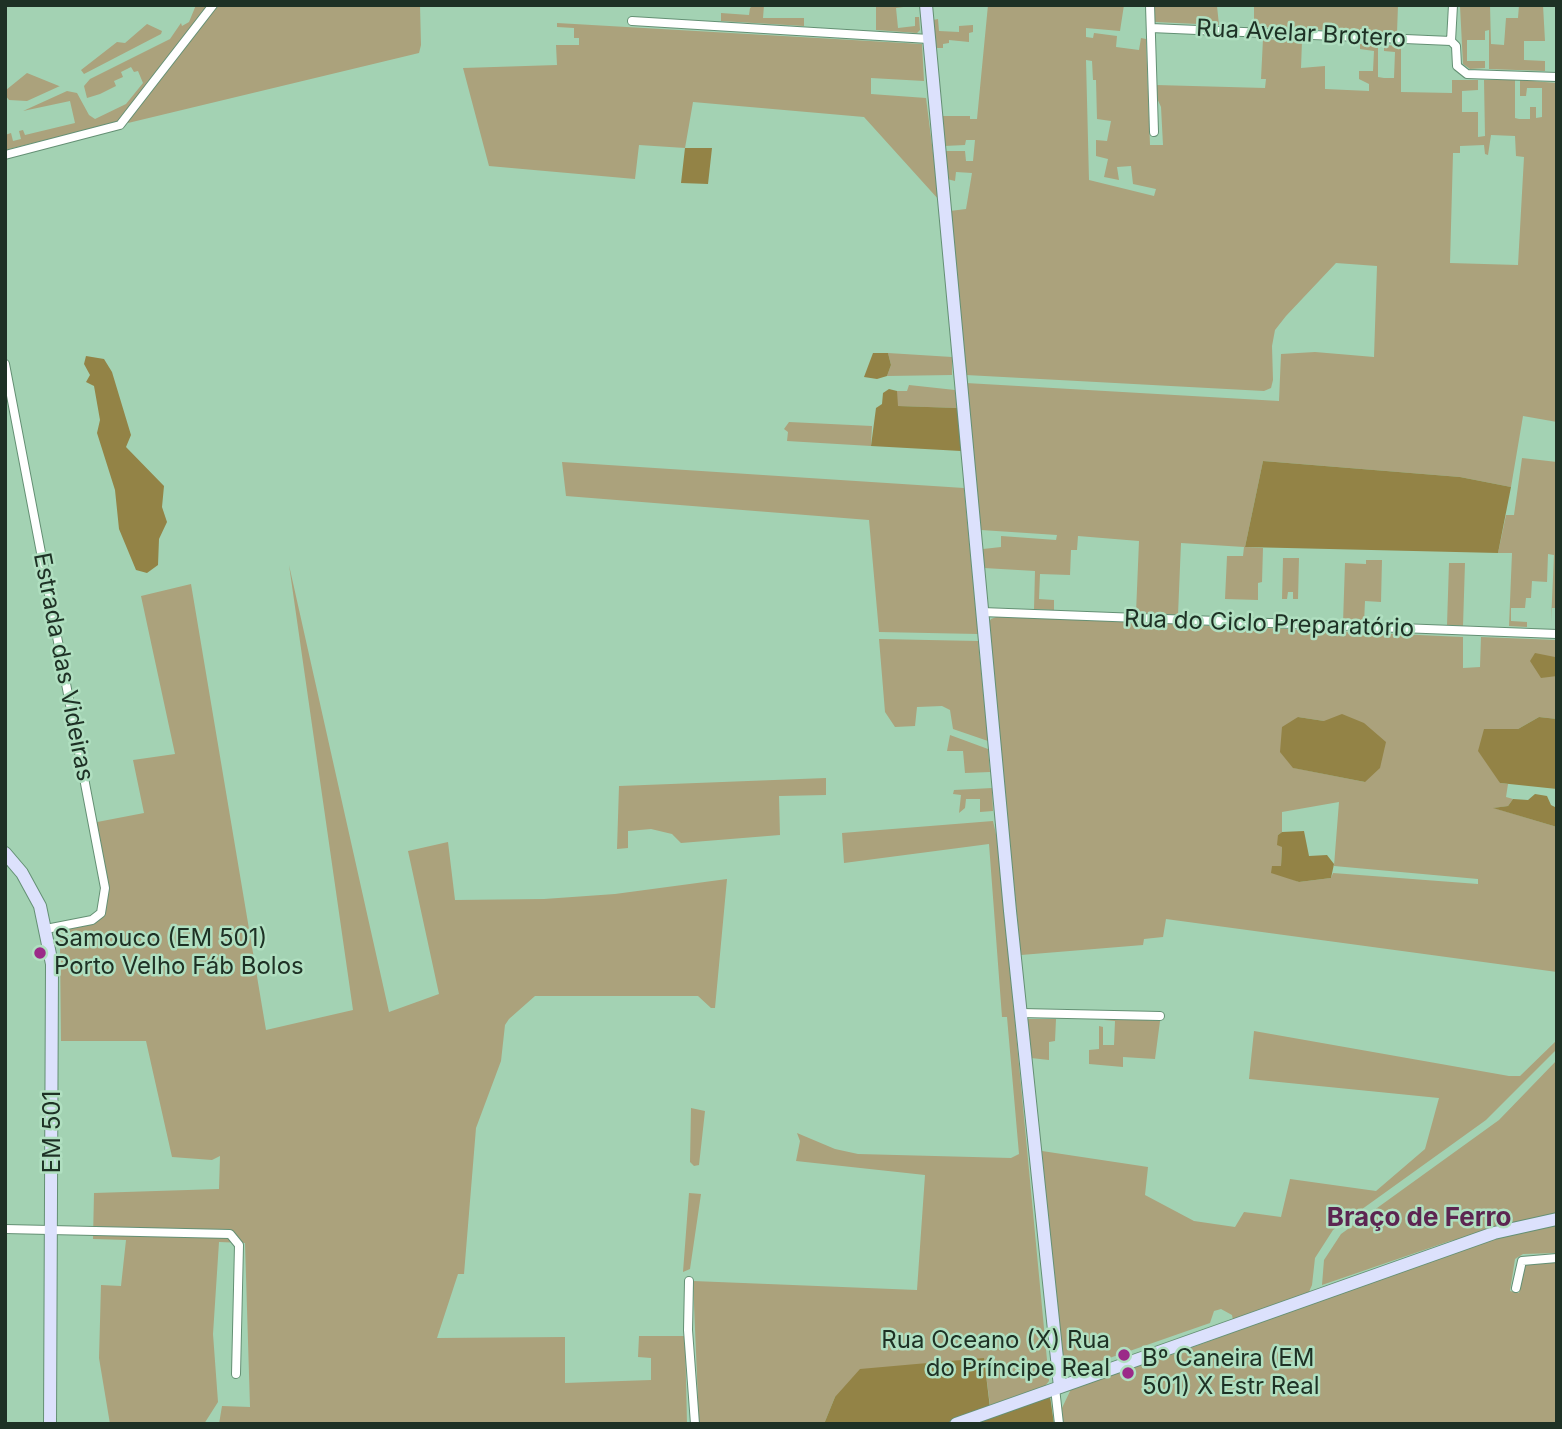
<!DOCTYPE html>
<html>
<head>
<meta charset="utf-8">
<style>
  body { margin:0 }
  #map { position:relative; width:1562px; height:1429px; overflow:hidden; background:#a3d2b3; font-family:Inter,sans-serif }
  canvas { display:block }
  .frame { position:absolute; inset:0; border:7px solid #1e3125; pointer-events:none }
</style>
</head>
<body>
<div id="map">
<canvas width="1562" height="1429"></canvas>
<div class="frame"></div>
</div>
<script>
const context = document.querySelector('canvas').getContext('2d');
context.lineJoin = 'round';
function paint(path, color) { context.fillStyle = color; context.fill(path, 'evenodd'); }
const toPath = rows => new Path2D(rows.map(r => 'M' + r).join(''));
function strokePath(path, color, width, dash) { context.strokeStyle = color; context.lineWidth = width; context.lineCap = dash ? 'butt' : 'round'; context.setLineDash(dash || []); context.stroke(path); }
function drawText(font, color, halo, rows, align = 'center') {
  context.font = font + ' Inter,sans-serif'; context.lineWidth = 5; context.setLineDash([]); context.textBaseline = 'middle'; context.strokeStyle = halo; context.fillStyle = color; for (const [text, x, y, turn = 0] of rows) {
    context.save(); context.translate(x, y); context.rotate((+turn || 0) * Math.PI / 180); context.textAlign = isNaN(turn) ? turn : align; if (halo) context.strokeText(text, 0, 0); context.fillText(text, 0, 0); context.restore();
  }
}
paint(toPath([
  [196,5,208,5,117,122,5,150,5,135,11,133,13,141,21,139,19,131,23,130,25,135,75,123,70,101,23,111,67,91,77,93,89,115,95,119,126,104,143,83,138,71,134,72,131,67,121,72,123,77,114,81,116,86,100,94,87,98,84,86,90,79,170,39,181,23,182,26,189,22],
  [216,5,420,5,421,45,419,53,128,123,126,121],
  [754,5,764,5,763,18,804,18,804,26,721,21,721,13,749,15,750,8],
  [876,5,918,5,896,8,898,28,915,26,915,17,919,17,920,30,917,33,876,30],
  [988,5,1124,5,1120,31,1086,28,1086,37,1093,38,1094,33,1117,36,1116,47,1139,50,1141,38,1146,39,1150,145,1163,145,1161,107,1156,96,1156,85,1265,88,1266,79,1261,79,1263,39,1302,41,1301,68,1325,66,1325,89,1369,91,1369,84,1359,79,1359,71,1373,71,1374,51,1360,49,1360,44,1378,45,1378,77,1384,78,1394,78,1395,52,1384,51,1384,45,1401,46,1401,92,1452,93,1452,80,1478,80,1478,90,1462,91,1462,112,1478,112,1478,137,1485,136,1484,80,1515,80,1515,118,1519,119,1530,119,1530,107,1536,107,1536,118,1542,117,1542,88,1527,88,1526,96,1520,96,1520,80,1557,83,1557,422,1523,416,1511,487,1460,477,1263,461,1245,547,1263,548,1262,582,1258,583,1258,600,1225,599,1227,556,1243,556,1244,547,1181,543,1178,615,1136,613,1139,541,1078,536,1077,550,1071,550,1070,575,1040,574,1039,599,1054,600,1054,610,1034,609,1035,571,984,568,983,549,1001,547,1001,536,1056,540,1057,535,981,530,966,383,1279,401,1281,354,1315,352,1374,357,1377,266,1336,263,1286,316,1275,330,1272,346,1273,380,1271,388,1264,391,966,375,950,211,966,209,972,173,956,172,955,181,947,179,945,151,965,151,966,161,973,161,975,140,966,140,965,145,944,146,941,116,970,116,970,119,977,119],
  [1086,60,1092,61,1093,80,1096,80,1097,119,1111,121,1107,141,1096,140,1096,156,1108,159,1104,177,1119,180,1117,167,1131,166,1133,184,1156,189,1154,196,1089,180],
  [1491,135,1515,136,1516,156,1524,157,1518,265,1450,263,1453,153,1460,153,1460,146,1484,145,1485,154,1488,155],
  [1154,5,1217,6,1219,25,1155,22],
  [1254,5,1398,5,1397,33,1254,27],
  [1490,5,1491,44,1504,45,1506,18,1518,18,1519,5,1543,5,1545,41,1524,41,1524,60,1545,61,1545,71,1489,69,1489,30,1485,31,1485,40,1467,40,1467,61,1485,61,1485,68,1470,69,1463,64,1460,6],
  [938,19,939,31,959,32,959,26,973,25,973,32,969,33,969,42,949,40,949,43,943,44,943,48,935,48,933,20],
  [557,23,922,44,924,81,871,78,871,94,926,98,939,200,864,117,693,102,685,148,639,145,635,179,489,166,463,68,557,65,556,45,579,45,579,38,574,38,574,28,557,27],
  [147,24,162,31,161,34,84,74,81,70,117,42,125,43],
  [27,73,59,86,60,86,27,101,9,100,5,95,6,90],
  [888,353,952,357,952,375,887,376,891,365],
  [909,385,955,390,957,408,897,406,897,391,907,391],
  [789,422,872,426,871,446,787,441,788,432,784,429],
  [1522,458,1557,462,1557,608,1552,608,1551,622,1554,555,1548,554,1547,582,1532,581,1531,598,1526,598,1525,608,1511,608,1511,621,1527,622,1527,627,1509,626,1512,553,1498,553,1506,515,1514,515],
  [562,462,964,488,978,634,879,632,869,520,566,496],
  [1283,558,1299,558,1298,599,1293,599,1293,592,1288,592,1287,599,1282,599],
  [1366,560,1382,560,1381,602,1365,601,1364,623,1343,623,1345,563,1366,564],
  [1449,563,1465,563,1463,626,1447,625],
  [289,565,389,1012,439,994,408,851,448,842,455,900,544,899,615,894,727,879,715,1008,711,1008,698,996,535,996,509,1019,505,1025,501,1061,476,1128,464,1274,458,1274,437,1338,565,1337,565,1383,651,1380,651,1358,638,1357,639,1336,685,1336,687,1424,219,1424,222,1406,250,1407,245,1243,219,1242,213,1334,218,1402,204,1424,110,1424,99,1358,101,1285,121,1286,126,1240,93,1239,94,1193,219,1189,220,1156,212,1160,172,1157,146,1041,61,1041,60,946,56,928,92,920,105,900,92,823,144,813,133,760,175,754,141,596,191,584,266,1030,353,1010],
  [999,616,1463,637,1463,668,1480,667,1481,637,1557,640,1557,719,1539,717,1518,729,1484,729,1500,783,1508,784,1506,797,1513,799,1508,806,1494,808,1557,827,1557,972,1166,919,1163,937,1144,939,1143,945,1021,955,988,624,991,619],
  [1298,717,1324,721,1365,782,1294,768],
  [1339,802,1334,866,1478,879,1478,884,1333,873,1331,878,1299,882,1282,875,1272,866,1281,867,1282,847,1278,835,1282,832,1282,812],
  [879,639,978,641,988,741,953,729,950,710,942,706,917,707,915,726,895,727,885,712],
  [950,735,988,749,990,772,965,773,963,751,947,751],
  [826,778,826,795,779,796,780,835,681,843,672,834,651,829,628,831,628,848,617,849,619,786],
  [992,788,993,811,980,812,980,799,966,799,965,808,959,813,961,795,953,794,954,790],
  [993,821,998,843,1049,1381,1045,1386,990,1405,984,1359,835,1397,824,1424,699,1424,693,1281,917,1290,925,1175,796,1161,800,1141,797,1133,835,1149,858,1154,1011,1158,1019,1154,1007,1017,1002,1017,989,844,844,863,842,833],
  [1107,1017,1160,1021,1155,1059,1123,1057,1123,1067,1089,1064,1089,1050,1099,1049,1099,1026,1103,1027,1103,1045,1114,1045,1115,1021,1104,1020],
  [1027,1019,1056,1019,1055,1041,1049,1042,1049,1060,1031,1058],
  [1254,1031,1509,1076,1520,1076,1557,1040,1557,1049,1486,1120,1333,1230,1315,1258,1312,1285,1308,1294,1233,1320,1232,1315,1221,1309,1214,1311,1210,1323,1075,1370,1069,1368,1061,1359,1042,1151,1148,1167,1145,1195,1194,1221,1235,1227,1244,1212,1281,1217,1290,1179,1376,1191,1425,1149,1439,1098,1249,1079],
  [1557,1060,1557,1219,1450,1241,1322,1285,1324,1260,1341,1234,1499,1120],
  [691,1108,705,1111,699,1165,694,1166,690,1162],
  [689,1193,701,1194,690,1269,683,1272],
  [1557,1225,1557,1253,1523,1254,1515,1259,1510,1291,1519,1293,1525,1264,1557,1262,1557,1424,1063,1424,1062,1408,1072,1387,1177,1353,1487,1239]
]), '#aba27c');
paint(toPath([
  [685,148,712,148,708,184,681,183],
  [873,353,888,353,891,365,887,376,877,379,864,377],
  [86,356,104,359,112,372,131,435,126,447,164,486,162,507,167,522,159,539,158,565,147,573,136,570,119,529,115,490,97,433,100,420,94,386,86,382,90,375,84,364],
  [889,389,897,391,898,406,957,408,961,451,871,446,876,408,882,404,883,393],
  [1263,461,1460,477,1511,487,1498,553,1245,547],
  [1535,653,1555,657,1557,676,1541,678,1530,661],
  [1342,714,1364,723,1386,742,1380,768,1365,782,1293,768,1280,752,1282,727,1298,717,1324,721],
  [1539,717,1557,719,1557,789,1500,783,1478,751,1484,729,1518,729],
  [1535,794,1547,796,1551,805,1557,808,1557,827,1493,808,1508,806,1513,799,1528,800],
  [1304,831,1309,856,1327,855,1334,864,1331,878,1299,882,1271,873,1272,866,1281,866,1282,847,1277,845,1278,835,1282,832],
  [984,1358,990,1408,943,1424,824,1424,835,1397,860,1369],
  [1050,1396,1054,1424,972,1424]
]), '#938346');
const street = toPath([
  [1150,5,1154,132],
  [632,21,929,39],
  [1151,28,1451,41],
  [1451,41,1456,46,1457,66,1467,74,1557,77],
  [1451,41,1453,5],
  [5,155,120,125,213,5],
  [5,364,105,888,101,913,92,920,46,929],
  [982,612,1557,634],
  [1021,1013,1160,1016],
  [5,1229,230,1234,239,1245,236,1374],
  [689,1281,688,1330,695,1424],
  [1516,1288,1522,1261,1557,1258],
  [1055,1388,1059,1424]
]);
const secondary = toPath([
  [926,5,1010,911,1060,1387],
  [5,853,22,873,40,906,52,964,50,1424],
  [956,1424,1494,1233,1557,1219]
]);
strokePath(street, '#649074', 10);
strokePath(secondary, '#649074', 14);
strokePath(street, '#fff', 8);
strokePath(secondary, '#dce1fc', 12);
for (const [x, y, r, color] of [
  [40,953,7,"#9b2a88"],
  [1124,1355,7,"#9b2a88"],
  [1128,1373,7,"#9b2a88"]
]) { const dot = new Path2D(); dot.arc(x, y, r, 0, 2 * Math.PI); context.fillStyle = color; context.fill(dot); strokePath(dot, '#b0dfc0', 2.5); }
drawText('24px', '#1e3125', '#b0dfc0', [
  ["Rua Avelar Brotero",1301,34,3],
  ["Rua do Ciclo Preparatório",1269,624,2],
  ["Estrada das Videiras",63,667,79],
  ["EM 501",53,1132,-90]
]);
drawText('24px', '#1e3125', '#b0dfc0', [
  ["Samouco (EM 501)",54,939],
  ["Porto Velho Fáb Bolos",54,967],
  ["Rua Oceano (X) Rua",1110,1341,"right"],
  ["do Príncipe Real",1110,1369,"right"],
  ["Bº Caneira (EM",1142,1359],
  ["501) X Estr Real",1142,1387]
], 'left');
drawText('bold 26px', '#5c2551', '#b0dfc0', [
  ["Braço de Ferro",1419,1218]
]);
</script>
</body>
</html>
